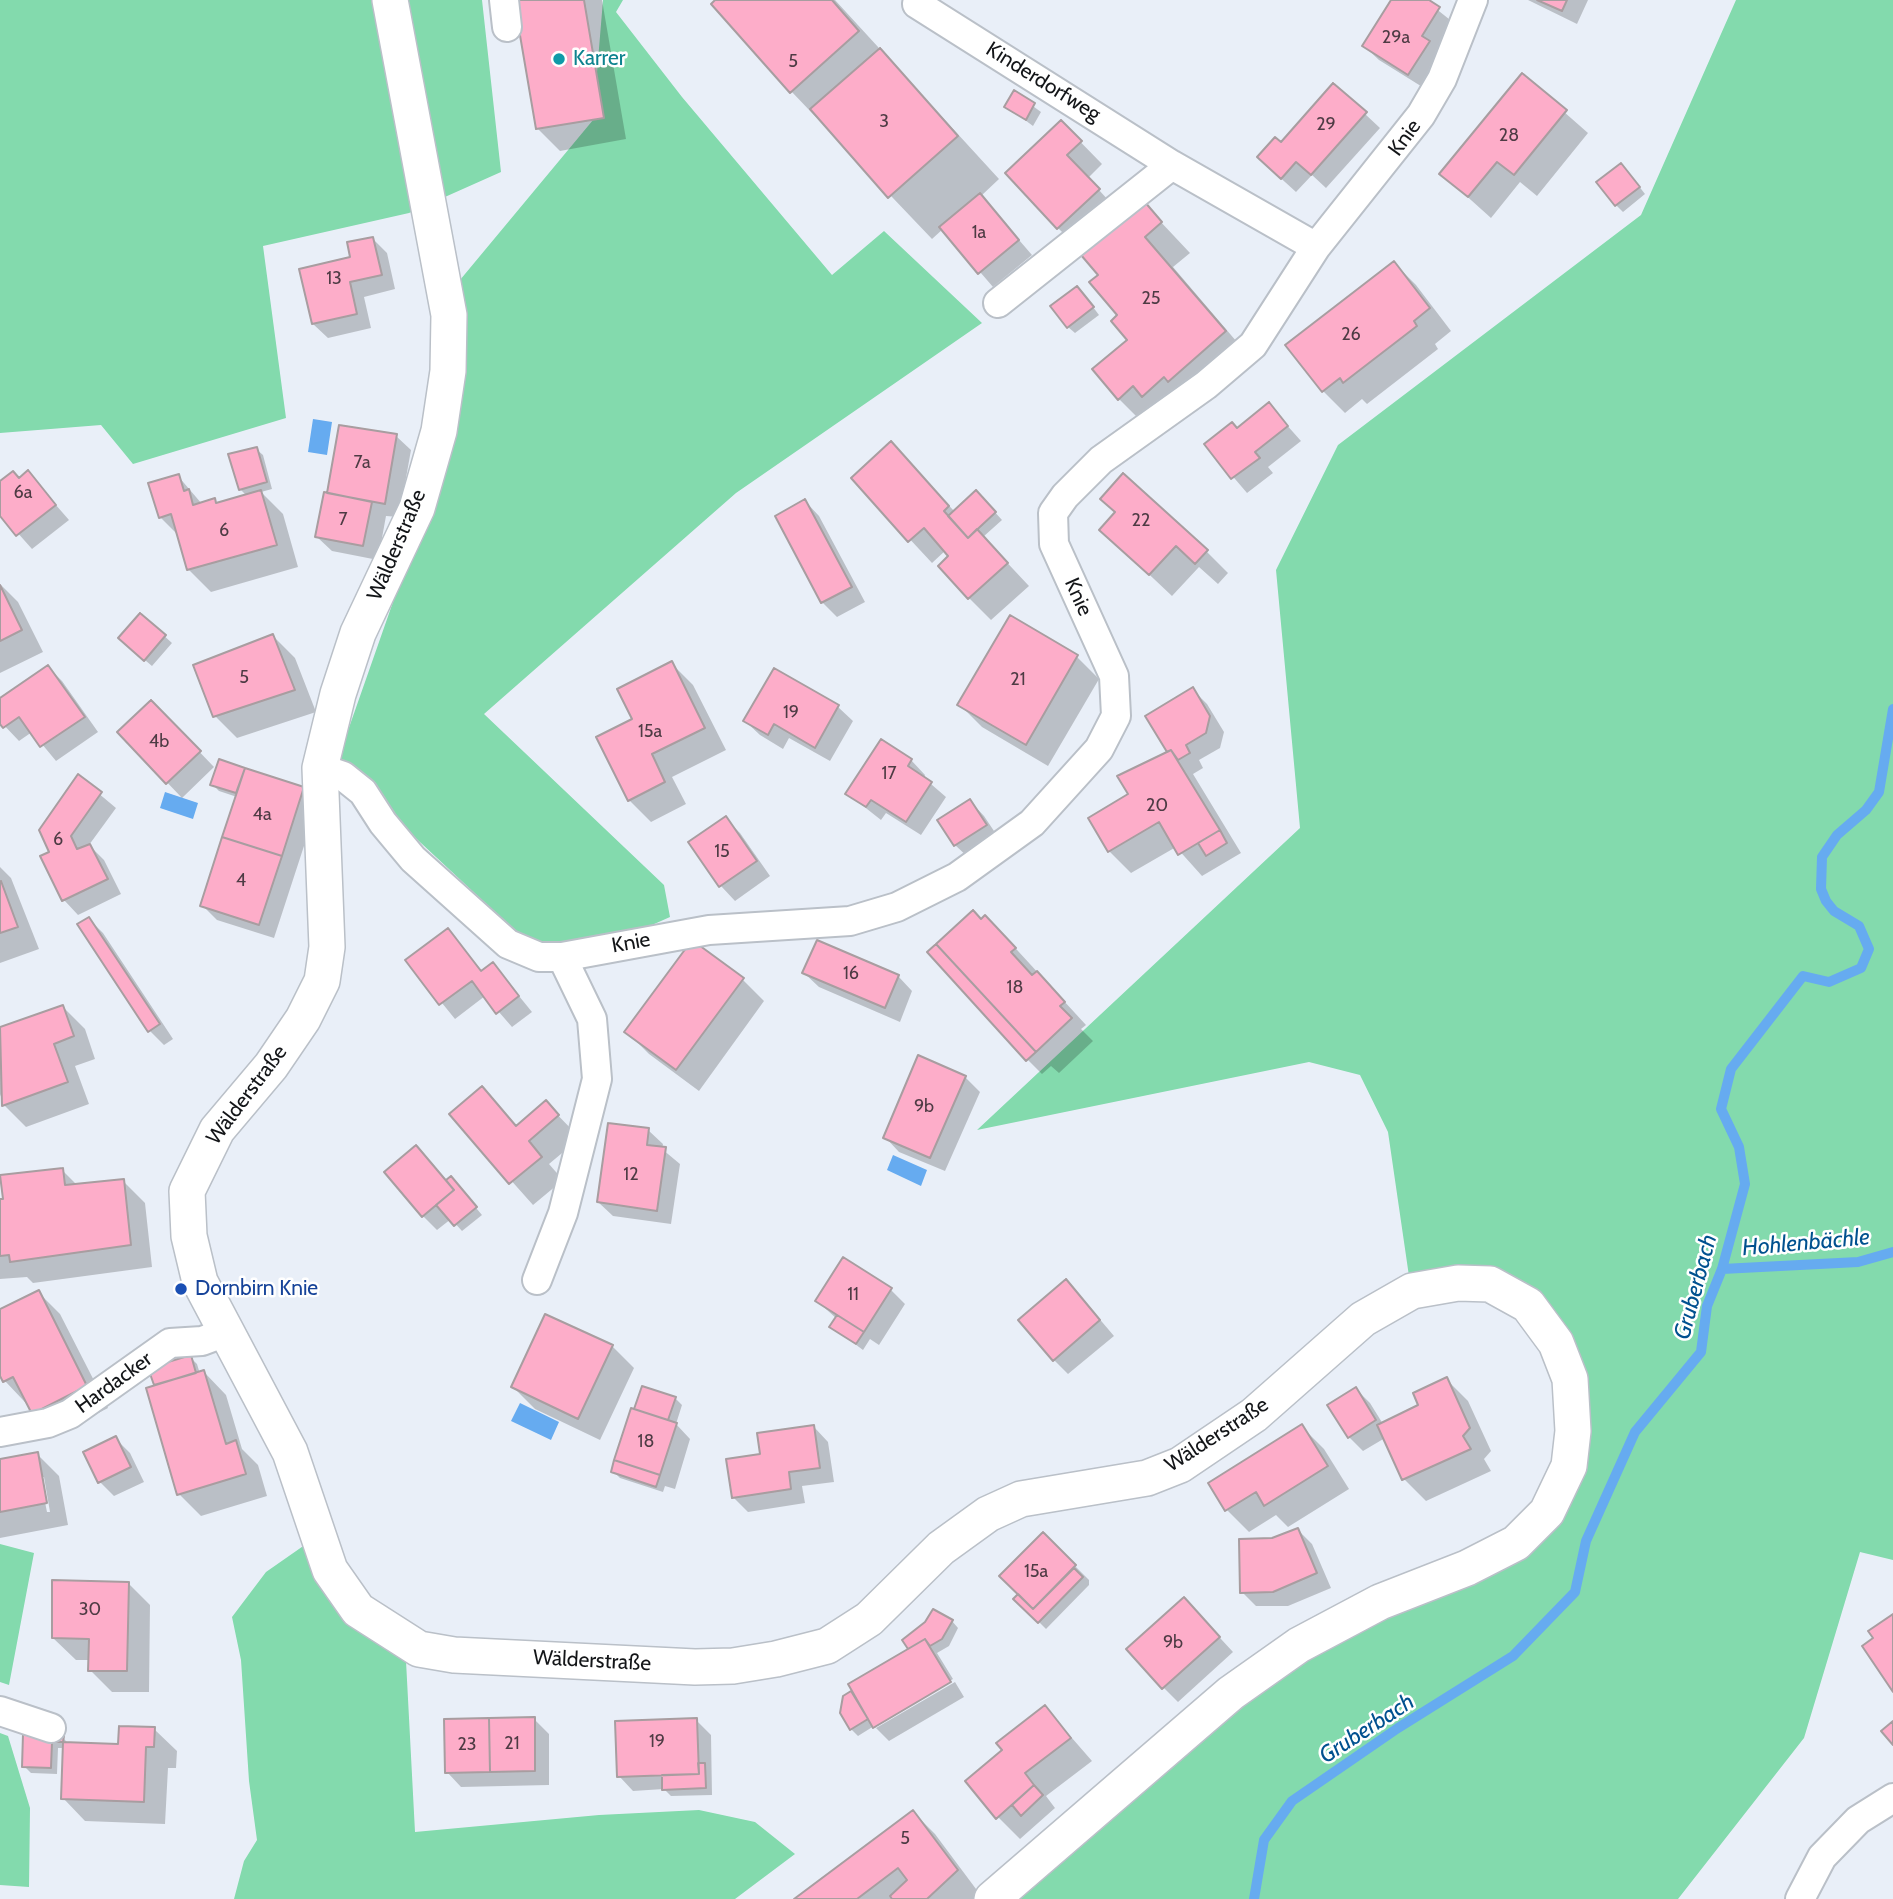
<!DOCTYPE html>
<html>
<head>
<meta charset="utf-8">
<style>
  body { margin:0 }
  canvas { display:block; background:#e9eff8 }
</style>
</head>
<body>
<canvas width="1893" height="1899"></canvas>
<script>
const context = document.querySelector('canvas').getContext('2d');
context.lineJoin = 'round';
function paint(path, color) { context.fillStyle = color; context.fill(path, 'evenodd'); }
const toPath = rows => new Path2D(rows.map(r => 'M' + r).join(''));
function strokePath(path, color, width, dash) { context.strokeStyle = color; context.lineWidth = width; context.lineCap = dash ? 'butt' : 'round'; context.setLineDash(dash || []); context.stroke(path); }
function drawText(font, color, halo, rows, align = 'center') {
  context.font = font + ' Cabin,sans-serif'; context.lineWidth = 5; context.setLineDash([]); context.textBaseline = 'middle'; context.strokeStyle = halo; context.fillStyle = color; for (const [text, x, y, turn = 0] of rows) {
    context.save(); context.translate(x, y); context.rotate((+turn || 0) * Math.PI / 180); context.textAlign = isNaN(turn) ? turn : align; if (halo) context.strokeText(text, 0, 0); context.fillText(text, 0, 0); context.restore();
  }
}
paint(toPath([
  [0,0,482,0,501,172,409,213,263,246,286,418,133,464,101,425,0,433],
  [603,0,623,0,616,12,682,97,832,275,884,231,982,323,736,493,484,714,664,885,670,917,643,929,554,945,526,941,392,816,338,759,461,408,460,280,593,120],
  [1736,0,1893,0,1893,1560,1860,1552,1804,1738,1678,1899,997,1899,1301,1647,1501,1556,1574,1434,1529,1303,1411,1290,1388,1132,1360,1075,1309,1062,977,1130,1300,828,1276,570,1338,445,1641,215],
  [309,1542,350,1619,406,1661,415,1832,599,1815,699,1810,755,1822,795,1854,735,1899,234,1899,244,1861,257,1840,249,1781,241,1660,232,1617,266,1572],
  [0,1544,34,1553,9,1685,0,1682],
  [0,1733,8,1736,30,1808,29,1887,0,1885]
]), '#83daad');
paint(toPath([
  [313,419,332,422,327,455,308,452],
  [165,792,198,803,193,819,160,808],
  [893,1155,927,1170,921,1186,887,1170],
  [520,1403,559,1422,551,1440,511,1421]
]), '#66abf0');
paint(toPath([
  [516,0,602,0,626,139,560,151,538,129],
  [718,0,835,0,999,179,981,196,1032,255,993,287,943,229,932,239,791,91],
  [1393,0,1425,0,1454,23,1437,50,1443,56,1424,88,1379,60,1364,46],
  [1528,0,1588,0,1577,24],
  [1522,75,1588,133,1537,196,1520,182,1491,218,1442,174],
  [1334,85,1380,128,1326,188,1312,175,1296,192,1274,172,1281,144],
  [1015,93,1041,112,1033,126,1006,106],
  [1061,122,1102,164,1088,178,1120,213,1080,250,1058,228],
  [1628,172,1645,194,1623,212,1616,205],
  [1143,203,1190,253,1173,267,1254,362,1198,410,1194,406,1148,428,1119,399,1129,340,1100,275],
  [372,238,387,253,395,289,364,297,371,328,328,338,313,324,352,259],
  [1394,263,1416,285,1451,331,1435,344,1438,349,1367,404,1362,399,1345,413,1323,391],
  [1084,295,1099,315,1075,333,1068,327],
  [1269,405,1301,441,1268,467,1273,473,1247,493,1206,445,1237,430],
  [396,436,411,450,399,517,386,516,378,560,332,551,317,537,325,494],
  [891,444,955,512,983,499,1002,520,983,537,1029,586,991,620,969,598,946,550,932,563,853,478],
  [256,449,263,455,272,489,261,492,283,514,298,567,211,592,189,570,179,536,160,517,178,476,202,504,214,500,218,504,247,496,240,489],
  [28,473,69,520,32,549,0,513,0,484,19,480],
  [805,501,819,516,865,602,837,617,822,602,777,516],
  [1101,529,1206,551,1228,573,1218,584,1199,567,1172,596],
  [0,584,18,602,43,652,0,673],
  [141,615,172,643,152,666,127,645],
  [1011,618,1077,657,1099,679,1048,766,982,727,960,705],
  [273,636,295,658,316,712,237,738,215,716],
  [671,663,693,685,726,750,672,777,686,804,651,822,629,800,634,720],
  [48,667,62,681,98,732,56,761,32,732,19,741,0,721,0,700],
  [775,671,838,707,853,721,830,761,789,738,783,749,760,735,745,721],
  [1192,689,1207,704,1224,732,1220,748,1199,760,1203,768,1193,774,1241,853,1202,876,1176,847,1131,873,1109,851,1130,795,1120,777,1169,753],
  [166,717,214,767,182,798,119,732],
  [911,760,925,775,924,778,946,797,921,835,886,813,881,820,848,794],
  [220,762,303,788,318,803,274,938,217,920,202,905,237,797,219,791,212,784],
  [79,777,116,808,89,845,104,860,121,894,78,915,64,900,52,852],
  [970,801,984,816,1000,840,970,859,955,845],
  [725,818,740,833,770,876,735,901,721,886,691,842],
  [0,867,11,878,39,949,0,963],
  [89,919,103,933,173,1039,164,1045,150,1031,79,925],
  [448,930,483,972,493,964,532,1012,512,1027,485,996,455,1019,407,960],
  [1007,939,1086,1025,1081,1029,1093,1041,1059,1073,1051,1066,1042,1074,1027,1059],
  [804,973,898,976,912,991,900,1022,819,987],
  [742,979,764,1001,699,1091,649,1054,627,1032],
  [63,1007,85,1029,95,1059,75,1066,89,1104,26,1127,4,1105,0,1094,0,1029],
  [965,1077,980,1092,945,1171,899,1152,885,1137],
  [482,1089,518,1127,546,1103,580,1138,549,1164,563,1180,533,1205,452,1114],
  [648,1130,663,1144,662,1149,680,1164,671,1224,613,1216,598,1202],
  [416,1147,447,1181,457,1185,482,1215,462,1231,451,1219,437,1230,423,1216],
  [62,1170,78,1186,123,1181,145,1203,152,1267,33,1283,27,1277,0,1279,0,1201],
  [891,1290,905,1304,879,1345,870,1339,863,1350,832,1327,837,1319,817,1301],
  [38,1292,60,1314,108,1408,56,1435,5,1381,0,1372,0,1311],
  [1080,1296,1114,1336,1068,1374,1054,1360],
  [612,1346,634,1368,600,1440,535,1409,513,1387],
  [190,1357,197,1364,200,1374,204,1372,226,1395,242,1449,258,1465,267,1496,201,1516,179,1494,155,1385],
  [1446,1379,1468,1401,1491,1451,1484,1459,1491,1471,1426,1501,1404,1479,1385,1438,1363,1451,1349,1437,1356,1389,1370,1403,1383,1424,1421,1406],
  [675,1398,682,1405,676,1424,690,1439,675,1489,665,1486,663,1492,620,1478,613,1471,636,1408],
  [814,1427,828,1442,834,1482,802,1486,805,1503,748,1512,733,1497,762,1455],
  [1302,1427,1324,1449,1349,1489,1288,1527,1276,1515,1249,1532,1227,1510],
  [115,1438,130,1453,144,1482,114,1496,100,1482],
  [37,1454,59,1476,68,1525,0,1538,0,1461],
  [40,1477,44,1477,50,1512,47,1512],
  [1298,1530,1312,1544,1331,1588,1288,1606,1256,1606,1242,1592,1273,1540],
  [1043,1534,1089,1580,1089,1585,1046,1629,1016,1599],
  [128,1583,150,1605,149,1692,112,1692,90,1670,90,1660,76,1660,53,1638],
  [1198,1614,1233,1652,1178,1702,1163,1687],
  [952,1621,958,1628,949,1646,937,1653,953,1679,876,1724,876,1728,955,1682,964,1697,889,1741,874,1726,858,1736,851,1729,851,1693,857,1699,910,1650,905,1641],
  [1045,1707,1092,1761,1046,1796,1055,1808,1020,1839,998,1817,1004,1750],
  [534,1719,549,1734,549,1785,461,1787,447,1772],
  [696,1720,711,1735,712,1795,671,1796,664,1789,633,1791,619,1776],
  [154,1729,177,1751,176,1768,168,1768,165,1824,85,1821,63,1798,65,1748,58,1748,57,1774,31,1773,24,1766,25,1736,63,1738,69,1744,120,1746],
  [913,1812,935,1834,979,1893,973,1899,797,1899]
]), '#0003');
strokePath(toPath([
  [1722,1269,1858,1262,1893,1252],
  [1254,1899,1264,1840,1292,1801,1398,1728,1513,1656,1575,1592,1586,1541,1635,1432,1701,1352,1707,1306,1722,1269,1745,1184,1739,1147,1721,1109,1731,1069,1803,976,1829,982,1861,968,1869,949,1859,926,1834,911,1826,901,1821,889,1822,857,1837,835,1866,810,1879,792,1893,709]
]), '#66abf0', 10);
const building = toPath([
  [514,0,584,0,604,118,536,129,514,0],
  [715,0,832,0,859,31,790,93,711,4,715,0],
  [1391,0,1429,0,1440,7,1422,36,1430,41,1408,75,1362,46,1391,0],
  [1537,0,1567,0,1562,11,1537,0],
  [880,48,958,136,888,198,810,109,880,48],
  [1522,73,1567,110,1514,175,1497,162,1468,197,1439,174,1522,73],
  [1333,83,1367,112,1311,175,1296,162,1281,179,1257,157,1275,137,1281,142,1333,83],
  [1014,90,1035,103,1026,120,1004,107,1014,90],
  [1061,120,1082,141,1067,155,1100,189,1057,229,1005,173,1061,120],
  [1621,163,1640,187,1615,206,1596,182,1621,163],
  [980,193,1019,240,978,274,939,227,980,193],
  [1144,201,1162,222,1145,237,1226,331,1168,382,1164,377,1142,397,1133,386,1118,400,1092,369,1127,340,1111,321,1117,315,1089,282,1098,275,1081,255,1144,201],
  [373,237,382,275,350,282,357,314,312,324,299,269,350,257,347,242,373,237],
  [1394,261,1430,308,1414,321,1417,326,1343,383,1340,378,1322,392,1285,345,1394,261],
  [1077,286,1094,307,1067,328,1050,306,1077,286],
  [1269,402,1288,426,1255,452,1260,458,1231,479,1204,444,1232,422,1237,428,1269,402],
  [339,425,397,434,385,504,327,493,339,425],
  [891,441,949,506,944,511,968,538,977,529,1008,563,968,599,938,566,948,556,924,528,908,542,851,478,891,441],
  [257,447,267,482,239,490,228,454,257,447],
  [28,470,56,505,16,536,0,516,0,481,13,471,19,478,28,470],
  [1123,473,1208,550,1195,564,1176,546,1149,575,1099,530,1115,512,1100,499,1123,473],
  [179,474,184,491,189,489,193,505,215,498,216,503,261,490,277,545,187,570,171,514,159,518,148,483,179,474],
  [976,490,996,512,968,538,948,516,976,490],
  [324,492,372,502,363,546,315,537,324,492],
  [805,499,852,587,821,603,775,516,805,499],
  [0,585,22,630,0,641,0,585],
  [140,613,166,635,144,661,118,638,140,613],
  [1010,615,1078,655,1026,745,957,705,1010,615],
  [273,634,295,690,213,717,193,665,273,634],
  [672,661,705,728,652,754,665,782,628,801,596,737,632,719,617,689,672,661],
  [48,665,85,717,40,747,19,717,3,728,0,724,0,698,48,665],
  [774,668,839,705,815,748,774,724,768,735,743,721,774,668],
  [1193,687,1210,716,1206,733,1186,745,1190,753,1178,760,1171,750,1167,752,1145,716,1193,687],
  [151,700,201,751,166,784,117,732,151,700],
  [881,739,912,759,908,766,932,782,906,822,871,800,866,807,845,794,881,739],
  [1171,750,1220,830,1178,855,1159,822,1108,852,1088,818,1128,794,1117,776,1171,750],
  [219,759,245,768,236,793,210,785,219,759],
  [245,768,304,787,282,856,222,837,245,768],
  [78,774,102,792,71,836,77,849,90,844,108,879,62,901,40,856,49,852,39,830,78,774],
  [970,799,987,825,954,846,937,820,970,799],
  [726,816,757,861,719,887,688,842,726,816],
  [1220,830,1227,843,1206,856,1198,843,1220,830],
  [222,837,282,856,259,925,200,906,222,837],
  [1,881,18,927,0,933,0,882,1,881],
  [973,910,981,919,985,915,1016,948,1011,952,1032,975,1037,971,1065,1002,1060,1006,1072,1018,1036,1052,936,944,973,910],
  [89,917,160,1024,148,1032,77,924,89,917],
  [448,928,481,971,493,962,519,996,496,1014,472,981,439,1005,405,960,448,928],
  [692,940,744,978,676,1070,624,1032,692,940],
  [817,940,899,975,885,1008,802,973,817,940],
  [936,944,1036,1052,1026,1061,927,952,936,944],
  [63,1005,74,1036,54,1044,68,1082,2,1106,0,1027,63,1005],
  [918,1055,966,1076,930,1158,883,1138,918,1055],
  [482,1086,516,1126,546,1100,559,1115,529,1141,542,1157,509,1184,449,1114,482,1086],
  [608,1123,649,1128,647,1145,666,1147,657,1211,597,1202,608,1123],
  [416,1145,454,1190,422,1217,384,1172,416,1145],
  [63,1168,65,1185,124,1179,131,1245,10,1262,9,1255,0,1256,0,1199,3,1199,0,1175,63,1168],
  [451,1176,477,1207,454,1226,436,1205,454,1190,446,1180,451,1176],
  [843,1257,892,1288,864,1332,815,1301,843,1257],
  [1066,1279,1100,1320,1053,1361,1018,1320,1066,1279],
  [39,1290,87,1386,32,1414,13,1377,3,1382,0,1376,0,1309,39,1290],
  [545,1314,613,1345,578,1419,511,1387,545,1314],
  [837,1315,864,1332,856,1344,829,1327,837,1315],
  [191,1355,196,1373,154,1385,148,1368,191,1355],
  [204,1370,226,1444,236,1440,246,1474,177,1495,146,1388,204,1370],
  [1447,1377,1470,1428,1463,1436,1471,1449,1402,1480,1377,1425,1418,1405,1413,1393,1447,1377],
  [642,1386,676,1397,668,1420,634,1409,642,1386],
  [1356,1387,1376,1420,1348,1438,1327,1405,1356,1387],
  [631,1408,677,1423,660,1475,614,1460,631,1408],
  [1302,1424,1328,1466,1264,1506,1256,1492,1225,1511,1208,1483,1302,1424],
  [814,1425,820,1468,789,1472,791,1489,732,1498,726,1459,760,1454,757,1433,814,1425],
  [116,1436,131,1467,98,1483,83,1452,116,1436],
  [38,1452,47,1503,0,1512,0,1459,38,1452],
  [614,1460,660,1475,656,1487,611,1472,614,1460],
  [1298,1528,1317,1573,1273,1592,1240,1593,1239,1539,1272,1538,1298,1528],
  [1043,1532,1076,1565,1033,1609,999,1576,1043,1532],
  [1074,1568,1083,1577,1038,1623,1013,1599,1018,1594,1033,1609,1074,1568],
  [52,1580,129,1582,127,1671,88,1671,89,1639,52,1638,52,1580],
  [1184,1597,1220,1637,1162,1689,1126,1649,1184,1597],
  [933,1609,953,1620,942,1639,930,1646,925,1639,908,1649,902,1640,925,1622,933,1609],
  [1893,1614,1893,1692,1862,1646,1873,1638,1868,1631,1893,1614],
  [925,1639,951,1682,873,1728,848,1684,925,1639],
  [851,1691,868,1719,850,1730,840,1713,843,1696,851,1691],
  [1045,1705,1071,1738,1025,1773,1034,1785,996,1819,965,1781,1002,1750,996,1743,1045,1705],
  [535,1717,535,1771,490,1772,489,1718,535,1717],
  [489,1718,490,1772,445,1773,444,1719,489,1718],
  [697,1718,699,1774,617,1777,615,1721,697,1718],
  [1893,1721,1893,1745,1881,1731,1893,1721],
  [119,1726,155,1727,154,1747,146,1747,144,1802,61,1799,63,1742,118,1744,119,1726],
  [23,1734,64,1736,63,1742,52,1742,51,1768,22,1767,23,1734],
  [698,1763,705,1763,706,1788,662,1790,662,1775,699,1774,698,1763],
  [1034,1785,1043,1795,1021,1816,1012,1805,1034,1785],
  [913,1810,958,1870,927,1899,892,1899,890,1896,907,1880,898,1868,857,1899,794,1899,913,1810]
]);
paint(building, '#fdadc9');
strokePath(building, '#a89da0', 2);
const minor = toPath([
  [504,0,507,27],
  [921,0,917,4,1172,165,1316,247],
  [998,303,1172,165],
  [320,768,343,776,363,792,383,823,413,859,508,944,539,957,562,957,709,930,850,921,897,907,957,877,1032,823,1099,749,1116,716,1114,676,1054,544,1053,513,1065,496,1101,460,1206,385,1253,345,1316,247,1421,115,1442,79,1473,0],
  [537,1280,563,1213,597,1079,592,1019,562,957],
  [0,1432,48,1423,70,1414,170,1343,202,1341,226,1332],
  [0,1711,51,1728],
  [1800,1899,1822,1857,1858,1820,1893,1798]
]);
const tertiary = toPath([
  [390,0,449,315,448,371,439,431,417,508,358,633,338,694,320,768,327,947,322,981,303,1019,271,1066,217,1130,187,1191,189,1236,200,1282,290,1452,330,1570,358,1610,419,1649,454,1655,695,1667,733,1666,776,1659,827,1646,869,1619,941,1548,988,1514,1021,1499,1147,1478,1180,1465,1254,1415,1363,1319,1412,1291,1458,1283,1490,1284,1528,1305,1556,1343,1570,1379,1573,1431,1569,1466,1547,1512,1516,1543,1467,1568,1380,1602,1299,1645,1231,1693,992,1899]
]);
strokePath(minor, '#bac0c8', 32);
strokePath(tertiary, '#bac0c8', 38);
strokePath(minor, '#fff', 28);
strokePath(tertiary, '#fff', 35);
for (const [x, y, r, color] of [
  [559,59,7,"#0f9aa8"],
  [181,1289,7,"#1a4fb4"]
]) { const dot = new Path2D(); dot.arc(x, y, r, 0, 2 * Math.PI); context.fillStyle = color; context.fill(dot); strokePath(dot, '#fff', 2.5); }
drawText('18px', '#4e3b44', null, [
  ["29a",1396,38],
  ["5",793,62],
  ["3",884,122],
  ["29",1326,125],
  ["28",1509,136],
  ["1a",979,233],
  ["13",334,279],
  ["25",1151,299],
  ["26",1351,335],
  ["7a",362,463],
  ["6a",23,493],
  ["7",343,520],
  ["22",1141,521],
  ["6",224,531],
  ["5",244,678],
  ["21",1018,680],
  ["19",791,713],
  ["15a",650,732],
  ["4b",159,742],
  ["17",889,774],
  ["20",1157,806],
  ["4a",262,815],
  ["6",58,840],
  ["15",722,852],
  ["4",241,881],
  ["16",851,974],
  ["18",1015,988],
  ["9b",924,1107],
  ["12",631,1175],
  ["11",853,1295],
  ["18",646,1442],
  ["15a",1036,1572],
  ["30",90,1610],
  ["9b",1173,1643],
  ["19",657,1742],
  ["21",512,1744],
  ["23",467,1745],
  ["5",905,1839]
]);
drawText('21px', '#0d838f', '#fff', [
  ["Karrer",573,59]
], 'left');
drawText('21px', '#131518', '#fff', [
  ["Kinderdorfweg",1043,82,32],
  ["Knie",1405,138,-54],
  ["Wälderstraße",397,545,-67],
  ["Knie",1078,597,66],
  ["Knie",631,943,-10],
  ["Wälderstraße",247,1095,-53],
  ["Hardacker",114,1383,-36],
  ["Wälderstraße",1217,1435,-33],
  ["Wälderstraße",592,1661,3]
]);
drawText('21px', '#164399', '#fff', [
  ["Dornbirn Knie",195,1289]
], 'left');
drawText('italic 23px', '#00518f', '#fff', [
  ["Hohlenbächle",1806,1243,-5],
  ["Gruberbach",1696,1287,-75],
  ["Gruberbach",1367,1729,-33]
]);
</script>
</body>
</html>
